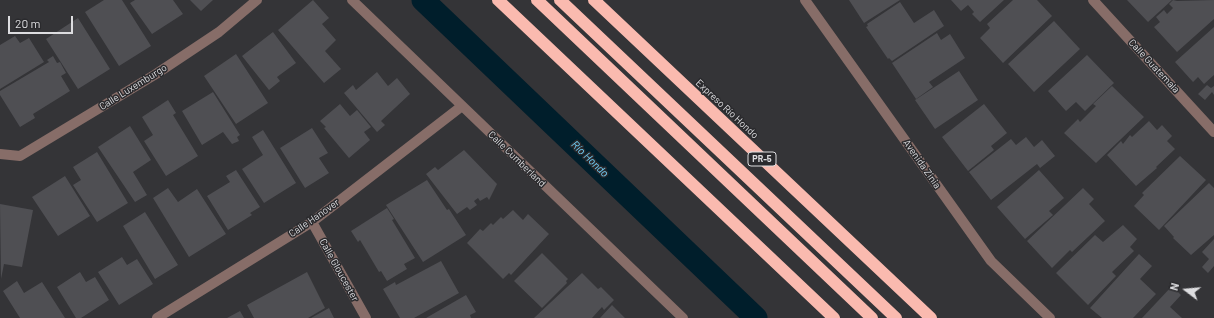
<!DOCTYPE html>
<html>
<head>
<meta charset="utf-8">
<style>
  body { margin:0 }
  #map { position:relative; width:1214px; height:318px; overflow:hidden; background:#343437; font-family:Barlow,sans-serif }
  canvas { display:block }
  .north { position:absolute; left:1166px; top:270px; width:40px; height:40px; -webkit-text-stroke:3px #2a2a2d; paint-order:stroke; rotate:286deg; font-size:11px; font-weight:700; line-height:16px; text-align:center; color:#dddde0 }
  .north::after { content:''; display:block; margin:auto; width:14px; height:18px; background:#dddde0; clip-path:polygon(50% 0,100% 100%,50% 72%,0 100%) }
  .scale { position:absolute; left:8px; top:16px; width:65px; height:18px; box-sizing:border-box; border:2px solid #dddde0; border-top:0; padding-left:5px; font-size:12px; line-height:14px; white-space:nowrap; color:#dddde0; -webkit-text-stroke:3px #2a2a2d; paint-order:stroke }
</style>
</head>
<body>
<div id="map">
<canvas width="1214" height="318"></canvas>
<div class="north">N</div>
<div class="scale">20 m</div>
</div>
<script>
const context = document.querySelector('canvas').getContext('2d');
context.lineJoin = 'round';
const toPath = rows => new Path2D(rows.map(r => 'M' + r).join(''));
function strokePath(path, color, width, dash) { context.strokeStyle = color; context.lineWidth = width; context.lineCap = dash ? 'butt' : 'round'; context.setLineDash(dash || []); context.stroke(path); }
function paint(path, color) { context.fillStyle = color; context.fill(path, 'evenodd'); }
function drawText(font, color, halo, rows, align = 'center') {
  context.font = font + ' Barlow,sans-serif'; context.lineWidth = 3; context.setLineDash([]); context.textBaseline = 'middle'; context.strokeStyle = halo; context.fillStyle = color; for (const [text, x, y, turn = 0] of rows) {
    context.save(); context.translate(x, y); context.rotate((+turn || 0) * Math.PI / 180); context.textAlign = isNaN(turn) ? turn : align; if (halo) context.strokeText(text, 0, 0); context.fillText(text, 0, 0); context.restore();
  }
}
strokePath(toPath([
  [423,0,756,318]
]), '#001e2b', 23);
paint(toPath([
  [104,0,122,0,151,46,119,66,85,12],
  [135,0,173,0,183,14,152,34,130,3],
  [190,0,213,0,201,11],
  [313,0,329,18,322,24,336,40,325,51,341,69,324,83,278,30],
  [849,0,900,0,864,23],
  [951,0,1004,0,980,22,972,14,974,12,968,5,961,11],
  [1013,0,1037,0,1052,16,1003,63,980,38,990,28,987,24],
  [1127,0,1172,0,1148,22],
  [1173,0,1177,1,1214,0,1214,19,1177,52,1154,27,1160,22,1156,17,1164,10,1167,14,1173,8,1169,4],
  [900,2,914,23,934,10,944,26,892,61,889,58,888,59,866,27,868,26,867,24],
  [78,18,110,69,78,89,46,39],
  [1054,21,1080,49,1034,92,1008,64],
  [1214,27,1214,75,1204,84,1198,77,1193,82,1175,62],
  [273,32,296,63,277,77,280,81,269,90,242,56],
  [937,33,941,40,950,34,965,58,929,82,933,87,916,99,892,63],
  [15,36,20,43,29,38,44,62,0,89,0,45],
  [236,54,268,103,236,124,204,76],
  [1087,55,1114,83,1085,111,1076,102,1066,111,1048,91],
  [53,56,57,63,60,62,66,73,61,76,70,91,33,114,35,118,20,127,0,95,0,91,49,62,47,60],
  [959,71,978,100,935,129,915,100],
  [377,72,388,86,397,78,410,94,381,121,385,125,377,132,344,93,353,85,356,90],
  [1207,85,1211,88,1214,86,1214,95,1212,92,1205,100,1198,94],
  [1112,86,1144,117,1096,163,1064,133,1078,119,1080,122,1096,106,1093,104],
  [213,92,240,135,237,137,239,141,232,144,223,132,202,145,182,111],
  [168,100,176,113,173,115,198,156,166,176,144,141,153,135,142,117],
  [340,104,350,116,357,110,371,127,364,132,370,140,349,158,324,128,326,127,320,121],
  [984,104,1007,133,991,146,994,150,968,171,942,137],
  [1149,121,1157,130,1162,125,1172,136,1167,141,1175,149,1156,167,1157,168,1136,186,1107,155,1121,141,1123,144,1130,135,1132,137],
  [130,126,151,160,133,172,147,195,135,202,98,147],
  [312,128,328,153,319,158,329,173,305,188,280,148],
  [263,130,296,183,264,203,242,169,263,155,252,137],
  [1026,137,1034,147,1042,140,1055,156,1040,168,1037,164,991,200,969,172,1011,139,1016,145],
  [464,150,497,184,489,200,487,197,480,201,478,198,474,201,477,205,470,210,467,207,457,214,426,174,435,167,438,170],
  [97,152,128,203,97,222,73,185,81,180,73,167],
  [1180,156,1206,180,1159,230,1134,206,1144,195,1142,193],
  [236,170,260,207,250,213,252,215,228,230,207,196,230,182,226,176],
  [1039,170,1064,198,1049,211,1053,215,1025,239,997,207],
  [65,176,90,216,58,236,32,197],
  [427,180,447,210,449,209,466,235,423,262,386,205],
  [1209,183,1214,188,1214,235,1191,255,1173,238,1174,237,1164,226],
  [168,188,178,202,197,189,226,234,189,257,153,198],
  [1083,188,1094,199,1089,204,1105,221,1072,252,1070,250,1052,268,1027,241],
  [0,204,33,210,22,267,4,264,1,279],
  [387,208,394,219,392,220,415,258,404,264,407,269,387,281,381,271,379,272,360,240,358,242,351,231],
  [513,210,523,220,528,214,549,234,511,275,509,273,503,279,467,243,480,229,483,231,491,223,493,225,501,217,503,219],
  [145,212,178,265,155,279,123,226],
  [1123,225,1137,239,1130,247,1134,251,1112,272,1116,276,1088,305,1056,273,1095,235,1103,242],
  [1214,239,1214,266,1208,273,1202,267,1209,259,1202,252],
  [542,253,568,279,566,281,567,283,542,308,514,281],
  [1139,254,1152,266,1140,279,1156,294,1133,318,1102,318,1090,308],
  [122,257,127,265,137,259,153,284,119,305,98,272],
  [441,261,459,293,414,318,400,318,383,289,395,282,396,285],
  [80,272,86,282,95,277,109,300,81,318,76,318,57,287],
  [307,272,325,308,308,318,254,318,247,305],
  [582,273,598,289,601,287,614,300,604,310,602,307,592,318,534,318],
  [17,281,24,293,42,282,65,318,20,318,3,291],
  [1172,286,1181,295,1170,307,1182,318,1142,318],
  [466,295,476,312,470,315,471,318,426,318],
  [612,305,625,318,600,318],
  [329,308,334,318,311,318],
  [240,311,244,318,227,318]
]), '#4f4f53');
strokePath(toPath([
  [352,0,683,318],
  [805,0,991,261,1050,318],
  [1093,0,1214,132],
  [0,154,20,156,156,74,219,32,257,0],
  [312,222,366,318],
  [157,318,312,222,462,106]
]), '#876d68', 10);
strokePath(toPath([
  [498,0,834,318],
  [537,0,872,318],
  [560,0,896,318],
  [594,0,931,318]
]), '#fabaaf', 12);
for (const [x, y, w] of [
  [762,159,28]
]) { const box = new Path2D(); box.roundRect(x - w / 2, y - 7, w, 14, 3); context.fillStyle = '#2a2a2d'; context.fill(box); strokePath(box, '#dddde0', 1); }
drawText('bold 9px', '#dddde0', null, [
  ["PR-5",762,159]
]);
drawText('10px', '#dddde0', '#2a2a2d', [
  ["Calle Guatemala",1154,66,47],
  ["Calle Luxemburgo",133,87,-32],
  ["Expreso Río Hondo",727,109,43],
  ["Calle Cumberland",517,159,44],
  ["Avenida Zinia",922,164,55],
  ["Calle Hanover",314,218,-35],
  ["Calle Gloucester",339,270,61]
]);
drawText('italic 11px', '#71d0f9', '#2a2a2d', [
  ["Río Hondo",590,159,44]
]);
</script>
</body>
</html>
